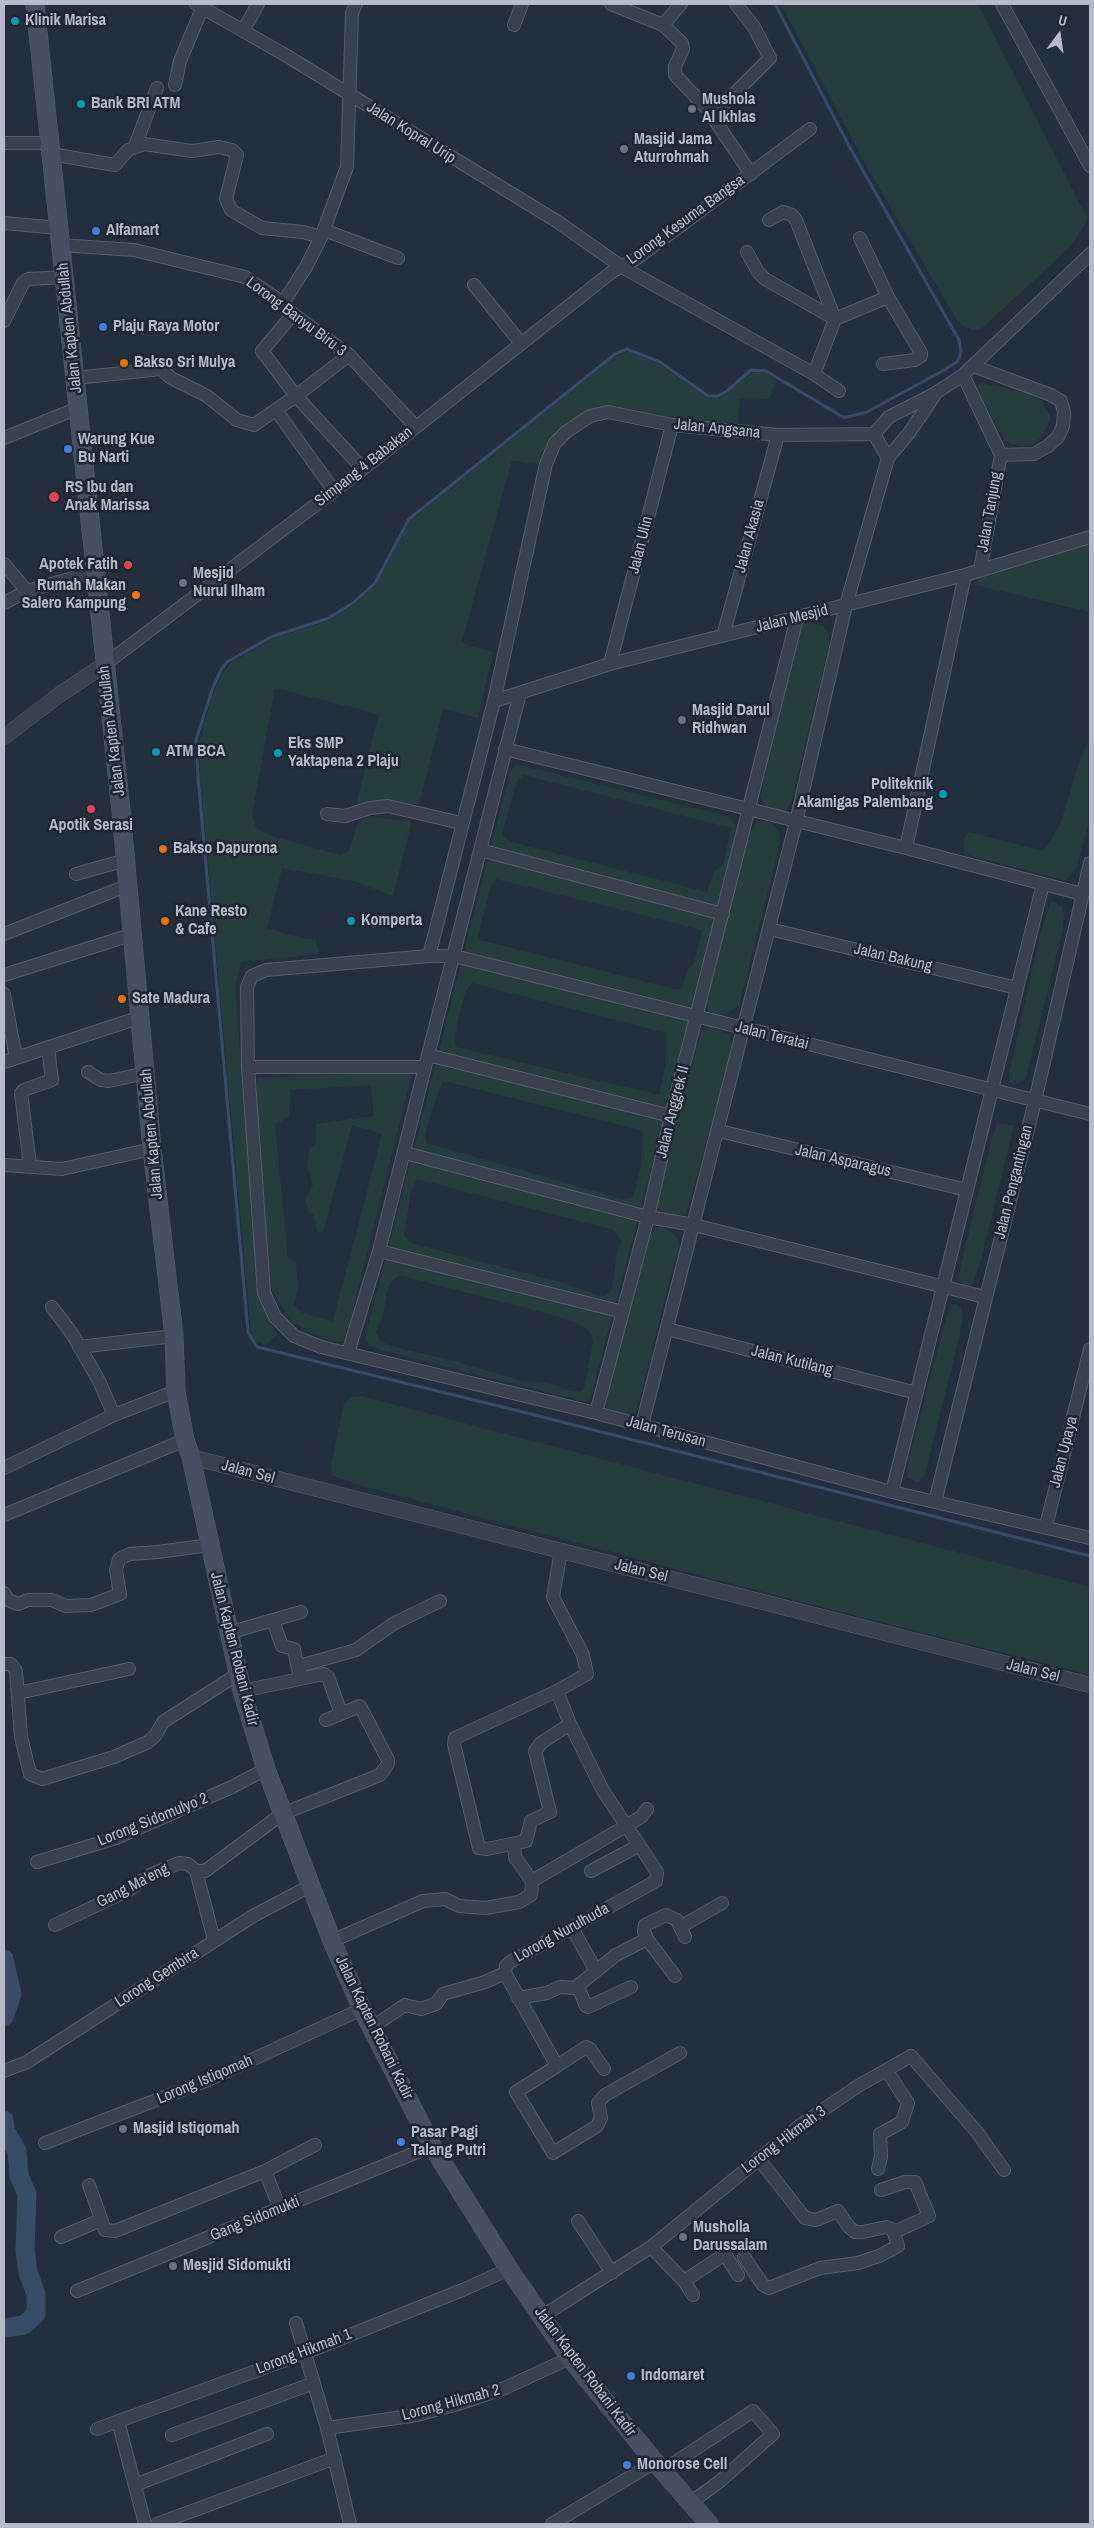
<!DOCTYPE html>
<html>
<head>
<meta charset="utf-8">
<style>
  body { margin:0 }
  #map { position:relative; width:1094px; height:2528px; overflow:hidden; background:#242f3e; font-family:"Archivo Narrow",sans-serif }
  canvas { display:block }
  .frame { position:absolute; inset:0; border:5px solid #b4bcc9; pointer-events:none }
  .north { position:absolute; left:1034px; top:10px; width:50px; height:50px; -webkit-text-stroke:4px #1d2633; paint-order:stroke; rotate:14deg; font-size:14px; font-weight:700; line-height:20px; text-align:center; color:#b4bcc9 }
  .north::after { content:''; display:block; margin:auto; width:18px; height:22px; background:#b4bcc9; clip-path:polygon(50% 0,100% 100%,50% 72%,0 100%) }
</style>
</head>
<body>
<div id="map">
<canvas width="1094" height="2528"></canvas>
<div class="frame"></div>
<div class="north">U</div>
</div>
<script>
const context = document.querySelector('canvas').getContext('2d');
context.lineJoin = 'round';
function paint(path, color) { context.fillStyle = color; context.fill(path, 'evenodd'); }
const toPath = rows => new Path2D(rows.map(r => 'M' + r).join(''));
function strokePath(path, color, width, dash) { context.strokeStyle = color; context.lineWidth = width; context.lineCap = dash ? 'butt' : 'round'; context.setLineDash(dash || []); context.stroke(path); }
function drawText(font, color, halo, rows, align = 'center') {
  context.font = font + ' "Archivo Narrow",sans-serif'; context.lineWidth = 5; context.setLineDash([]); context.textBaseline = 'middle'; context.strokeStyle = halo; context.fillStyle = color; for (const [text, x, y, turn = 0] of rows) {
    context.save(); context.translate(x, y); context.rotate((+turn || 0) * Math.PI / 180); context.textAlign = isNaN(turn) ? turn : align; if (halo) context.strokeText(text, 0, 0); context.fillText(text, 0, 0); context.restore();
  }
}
paint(toPath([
  [781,4,978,4,1087,218,1084,226,1069,248,982,328,972,330,958,322,868,169],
  [628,351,659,364,708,398,719,398,728,393,752,372,765,373,776,380,770,399,740,398,737,425,652,418,606,406,599,406,566,427,542,452,539,462,534,464,512,460,462,641,467,645,493,652,478,718,443,709,419,805,389,801,356,805,379,714,275,688,252,814,256,828,269,835,340,855,349,851,358,823,367,817,412,821,393,896,353,881,282,868,267,928,302,938,316,940,319,954,241,962,235,989,251,1177,266,1314,277,1334,266,1345,256,1342,251,1331,200,777,199,741,215,688,229,664,272,639,330,620,356,603,377,584,410,521,616,356],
  [979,382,1029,394,1042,402,1050,415,1050,420,1041,438,1032,444,1020,445,1012,444,1005,440,977,391],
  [1090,543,1090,612,975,585,980,577,1044,555],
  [807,621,823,626,829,634,829,646,791,802,786,811,780,813,766,807,760,797,800,628],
  [1090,737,1090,819,1076,869,1065,880,964,854,964,839,969,832,1042,851,1046,848,1061,822,1079,762],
  [515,764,730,817,735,825,736,832,695,1003,590,1399,586,1402,381,1350,371,1346,365,1339,510,773],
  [523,775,731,828,723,866,714,871,707,892,511,842,503,836,503,831,517,781],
  [496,879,702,930,694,963,687,970,683,987,678,990,480,940,478,935,491,886],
  [472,983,666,1033,665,1066,659,1095,456,1047,455,1042,457,1023,465,993],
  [448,1082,641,1130,643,1134,640,1169,633,1197,623,1199,426,1143,425,1133,435,1101,442,1083],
  [417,1179,614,1230,622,1242,617,1251,612,1289,605,1296,600,1296,563,1283,410,1243,404,1236,411,1192],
  [399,1275,552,1315,581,1325,591,1333,593,1342,584,1389,579,1392,569,1390,545,1382,522,1381,455,1361,394,1347,380,1341,376,1332,384,1311,387,1291,390,1282],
  [758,821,767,821,773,824,779,831,779,847,739,1006,722,1016,712,1016,706,1007,707,997,740,866,750,832],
  [1051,902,1056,903,1062,908,1064,913,1063,928,1026,1078,1023,1082,1014,1084,1009,1082,1009,1075,1041,931],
  [711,1027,730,1035,732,1050,686,1214,677,1216,663,1214,657,1207,665,1162,701,1033],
  [405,1072,411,1076,350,1322,343,1341,332,1341,310,1332,291,1320,272,1290,268,1271,257,1112,257,1078],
  [371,1085,374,1116,316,1124,316,1143,309,1149,307,1166,313,1185,306,1198,306,1203,308,1212,313,1214,318,1233,323,1232,352,1125,382,1134,333,1321,303,1313,294,1305,298,1289,296,1262,288,1258,275,1125,289,1116,290,1090],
  [997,1124,1014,1125,981,1260,973,1283,968,1286,964,1286,958,1278,991,1141],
  [658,1228,663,1228,673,1233,679,1240,680,1249,673,1266,636,1413,622,1415,608,1408,606,1400,642,1257,651,1234],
  [953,1304,959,1305,963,1313,959,1339,925,1474,920,1482,915,1482,907,1477,908,1463,946,1319],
  [361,1396,1090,1587,1090,1675,740,1586,359,1485,332,1475,331,1465,344,1404,351,1397]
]), '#263c3f');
strokePath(toPath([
  [775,4,849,146,959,340,961,352,958,361,946,369,867,412,847,417,843,417,766,371,751,370,727,391,718,396,708,396,660,362,627,349,615,354,409,519,375,583,354,602,329,618,271,637,227,662,221,670,213,687,196,740,198,777,248,1332,257,1347,515,1410,1090,1556]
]), '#394c67', 3);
strokePath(toPath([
  [4,1959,12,1994,4,2017],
  [4,2120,5,2130,17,2151,19,2176,27,2194,25,2250,28,2272,36,2294,36,2314,24,2325,4,2328]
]), '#394c67', 19);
const minor = toPath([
  [196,4,287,56,558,222,622,267,814,374,839,391],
  [611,4,663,25,682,43,683,49,675,66,675,75,708,110,751,174],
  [1002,4,1090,166],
  [514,25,522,4],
  [663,25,681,4],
  [243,31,258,4],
  [175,85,180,61,204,4],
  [712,116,770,58,754,27,736,4],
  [4,143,50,143],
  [135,146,157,88],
  [51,154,115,165,128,150,144,144,192,151,219,147,232,150,237,155,226,199,231,210,262,228,303,232,321,237],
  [769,220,783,212,792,215,796,220,835,319,814,374],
  [4,223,58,228],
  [324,230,398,258],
  [860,238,888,297,921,353,921,356,915,360,883,364],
  [60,245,134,250,245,277,283,303,293,314,349,355,416,427],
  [747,252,758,272,765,279,835,319],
  [474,285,520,342],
  [283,303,306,267,321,237,347,167,352,13,356,4],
  [293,314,262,351,296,396,363,469],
  [835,319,888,297],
  [4,321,23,283,28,279,65,277],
  [963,375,1001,455,1034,454,1048,446,1058,437,1063,426,1064,412,1061,401,1051,395,973,366],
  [75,378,161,369,171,378,207,396,237,420,254,425,296,396,349,355],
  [276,410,334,491],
  [4,438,78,408],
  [888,458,909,433,934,396],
  [4,564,27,591,94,572],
  [980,570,1001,455],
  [4,603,27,591],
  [723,636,778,435],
  [610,664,672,425],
  [104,665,363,469,613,271,636,259,810,129],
  [494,701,610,664,965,575,1090,537],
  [505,749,906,848,1082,894],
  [327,814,345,816,370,808,388,806,461,823],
  [906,848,965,575],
  [480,850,723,914],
  [76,874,126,860],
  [769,929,1017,988],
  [4,934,129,885],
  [429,956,494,701,546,464,555,443,566,432,590,416,608,412,672,425,778,435,874,434,889,417,934,394,963,375,1090,254],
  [4,975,134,934],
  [4,994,16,1058],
  [428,1055,671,1116],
  [4,1062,141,1017],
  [248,1067,425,1067,520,693],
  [88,1072,101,1080,109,1081,146,1073],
  [1090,1114,454,956,429,956,266,970,252,976,247,987,248,1067,264,1293,275,1317,294,1336,321,1347,596,1413,892,1492,1090,1538],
  [719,1131,967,1190],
  [405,1153,648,1217,694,1225,985,1297],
  [4,1165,62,1169,152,1149],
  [30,1165,21,1093,24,1090,52,1080,48,1047],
  [379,1251,623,1312],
  [52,1307,73,1335,99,1381,114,1415],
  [667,1329,917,1393],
  [79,1347,174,1336],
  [348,1353,379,1251,425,1067],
  [596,1413,648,1217,671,1116,797,618],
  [642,1425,796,822,846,605,888,458,874,434],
  [4,1468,114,1415,176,1391],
  [892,1492,1043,884],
  [935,1502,1035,1101,1090,863],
  [4,1515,185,1440],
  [1046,1526,1090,1349],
  [561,1551,553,1597,583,1655,587,1674,557,1691,455,1738,454,1744,479,1848,487,1849,526,1841,531,1821,550,1812,535,1751,541,1743,570,1724],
  [4,1593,8,1600,18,1604,28,1600,52,1600,65,1606,91,1605,120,1594,116,1570,119,1559,130,1554,158,1552,210,1545],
  [273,1621,282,1646,294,1649,299,1674],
  [228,1633,301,1612],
  [4,1664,11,1664,16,1671,21,1737,30,1774,42,1779,114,1757,148,1742,155,1736,163,1722,238,1674],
  [299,1666,356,1650,393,1624,440,1601],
  [242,1691,324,1674,328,1677,341,1713],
  [18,1693,129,1669],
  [514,1844,515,1857,532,1881],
  [37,1862,116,1838,232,1787,266,1769],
  [196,1871,214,1940],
  [591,1871,638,1846],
  [55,1925,129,1890,150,1875,179,1863,188,1864,196,1871,205,1871,282,1814,380,1775,388,1764,388,1760,360,1706,326,1720],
  [680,1927,722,1903],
  [572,1928,596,1971],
  [647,1939,644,1931,645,1925,666,1915,677,1920,685,1937],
  [332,1941,423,1901,445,1899,459,1906,486,1908,519,1902,531,1895,532,1881,626,1826,641,1817,647,1809],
  [505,1973,557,2066,586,2047,590,2049,604,2069],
  [578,1987,586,2006,588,2007,631,1987],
  [518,1998,547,1993,560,1987,575,1988,616,1955,647,1939,675,1976],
  [371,2028,405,2005,421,2009,436,2004,443,1994,485,1982,505,1973,506,1966,510,1962,656,1881,657,1872,602,1789,570,1724,557,1691],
  [557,2066,516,2092,553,2153,597,2126,601,2118,598,2103,605,2095,680,2053],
  [4,2071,27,2062,253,1916,310,1886],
  [45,2143,208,2080,362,2009],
  [758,2158,805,2218,816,2220,838,2211,849,2227,855,2232,863,2232,886,2227,897,2231,929,2216,915,2182,905,2182,881,2190],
  [878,2169,881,2157,880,2134,902,2122,908,2103,887,2071],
  [265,2171,280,2209],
  [89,2185,105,2230,115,2231,265,2171,315,2145],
  [578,2221,612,2273],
  [61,2237,101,2220],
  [651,2247,684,2281,693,2295],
  [744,2257,763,2285,769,2288,820,2268,858,2263,879,2256,898,2246,893,2230],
  [684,2281,725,2254,738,2275],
  [77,2291,432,2146],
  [541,2317,651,2247,802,2124,858,2086,911,2056,977,2132,1004,2170],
  [296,2323,327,2428,350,2524],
  [118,2421,145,2524],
  [327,2428,417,2415,458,2404,505,2388,570,2358],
  [97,2429,305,2353,465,2289,509,2269],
  [172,2435,314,2383],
  [662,2471,753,2411,773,2434,719,2482,690,2503],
  [135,2485,267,2434],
  [157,2524,335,2458],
  [552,2524,655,2462]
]);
const tertiary = toPath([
  [4,737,59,695,104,665],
  [191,1457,1090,1685]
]);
const secondary = toPath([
  [35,4,121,811,152,1149,174,1336,176,1391,185,1440,191,1457,242,1691,266,1769,332,1941,362,2009,432,2146,509,2269,570,2358,655,2462,709,2524]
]);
strokePath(minor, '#565f6c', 14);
strokePath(tertiary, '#565f6c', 16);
strokePath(secondary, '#565f6c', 19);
strokePath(minor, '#38414e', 12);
strokePath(tertiary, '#38414e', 15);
strokePath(secondary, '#465061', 18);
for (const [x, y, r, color] of [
  [15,21,5,"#0f9aa8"],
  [81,104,5,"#0f9aa8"],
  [692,109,5,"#6b7280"],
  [624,149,5,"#6b7280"],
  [96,231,5,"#3f7fe0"],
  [103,327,5,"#3f7fe0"],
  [124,363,5,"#e8710a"],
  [68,449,5,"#3f7fe0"],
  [54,497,6,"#e0444e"],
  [128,565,5,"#e0444e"],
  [183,583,5,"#6b7280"],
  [136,595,5,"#e8710a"],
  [682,720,5,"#6b7280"],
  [156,752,5,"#0f9aa8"],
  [278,753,5,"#0f9aa8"],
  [943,794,5,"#0f9aa8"],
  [91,809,5,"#e0444e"],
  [163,849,5,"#e8710a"],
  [165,921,5,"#e8710a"],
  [351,921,5,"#0f9aa8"],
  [122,999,5,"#e8710a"],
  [123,2129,5,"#6b7280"],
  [401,2142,5,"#3f7fe0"],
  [683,2237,5,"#6b7280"],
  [173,2266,5,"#6b7280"],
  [631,2376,5,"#3f7fe0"],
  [627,2465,5,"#3f7fe0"]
]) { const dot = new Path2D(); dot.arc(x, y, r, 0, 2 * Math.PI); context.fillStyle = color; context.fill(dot); strokePath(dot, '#1d2633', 2); }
drawText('bold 16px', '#b4bcc9', '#1d2633', [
  ["Klinik Marisa",25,21],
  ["Mushola",702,100],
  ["Al Ikhlas",702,118],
  ["Bank BRI ATM",91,104],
  ["Masjid Jama",634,140],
  ["Aturrohmah",634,158],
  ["Alfamart",106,231],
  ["Plaju Raya Motor",113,327],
  ["Bakso Sri Mulya",134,363],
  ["Warung Kue",78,440],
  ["Bu Narti",78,458],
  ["RS Ibu dan",65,488],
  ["Anak Marissa",65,506],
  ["Apotek Fatih",118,565,"right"],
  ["Mesjid",193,574],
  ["Nurul Ilham",193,592],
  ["Rumah Makan",126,586,"right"],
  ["Salero Kampung",126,604,"right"],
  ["Masjid Darul",692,711],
  ["Ridhwan",692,729],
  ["Eks SMP",288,744],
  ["Yaktapena 2 Plaju",288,762],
  ["ATM BCA",166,752],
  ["Politeknik",933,785,"right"],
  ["Akamigas Palembang",933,803,"right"],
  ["Apotik Serasi",91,826,"center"],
  ["Bakso Dapurona",173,849],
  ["Kane Resto",175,912],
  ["& Cafe",175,930],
  ["Komperta",361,921],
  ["Sate Madura",132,999],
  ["Masjid Istiqomah",133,2129],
  ["Pasar Pagi",411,2133],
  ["Talang Putri",411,2151],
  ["Musholla",693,2228],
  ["Darussalam",693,2246],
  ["Mesjid Sidomukti",183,2266],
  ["Indomaret",641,2376],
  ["Monorose Cell",637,2465]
], 'left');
drawText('16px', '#b4bcc9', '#1d2633', [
  ["Jalan Kopral Urip",411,133,32],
  ["Lorong Kesuma Bangsa",686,220,-36],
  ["Lorong Banyu Biru 3",296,317,37],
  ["Jalan Kapten Abdullah",70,328,-96],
  ["Jalan Angsana",717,429,6],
  ["Simpang 4 Babakan",364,467,-38],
  ["Jalan Tanjung",990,512,-80],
  ["Jalan Akasia",750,536,-75],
  ["Jalan Ulin",641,545,-76],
  ["Jalan Mesjid",792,619,-14],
  ["Jalan Kapten Abdullah",112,731,-97],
  ["Jalan Bakung",893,958,13],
  ["Jalan Teratai",772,1036,14],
  ["Jalan Anggrek II",673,1112,-76],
  ["Jalan Kapten Abdullah",152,1134,-95],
  ["Jalan Asparagus",843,1161,13],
  ["Jalan Pengantingan",1014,1182,-76],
  ["Jalan Kutilang",792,1361,14],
  ["Jalan Terusan",666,1432,15],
  ["Jalan Upaya",1064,1452,-76],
  ["Jalan Sel",248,1472,15],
  ["Jalan Sel",641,1571,14],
  ["Jalan Kapten Robani Kadir",234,1649,76],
  ["Jalan Sel",1033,1671,14],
  ["Lorong Sidomulyo 2",153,1820,-22],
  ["Gang Ma'eng",133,1886,-27],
  ["Lorong Nurulhuda",562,1933,-29],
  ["Lorong Gembira",157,1978,-33],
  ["Jalan Kapten Robani Kadir",374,2028,64],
  ["Lorong Istiqomah",205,2080,-23],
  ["Lorong Hikmah 3",784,2140,-37],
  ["Gang Sidomukti",255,2219,-22],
  ["Lorong Hikmah 1",304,2352,-21],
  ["Jalan Kapten Robani Kadir",585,2372,53],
  ["Lorong Hikmah 2",451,2403,-15]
]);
</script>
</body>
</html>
